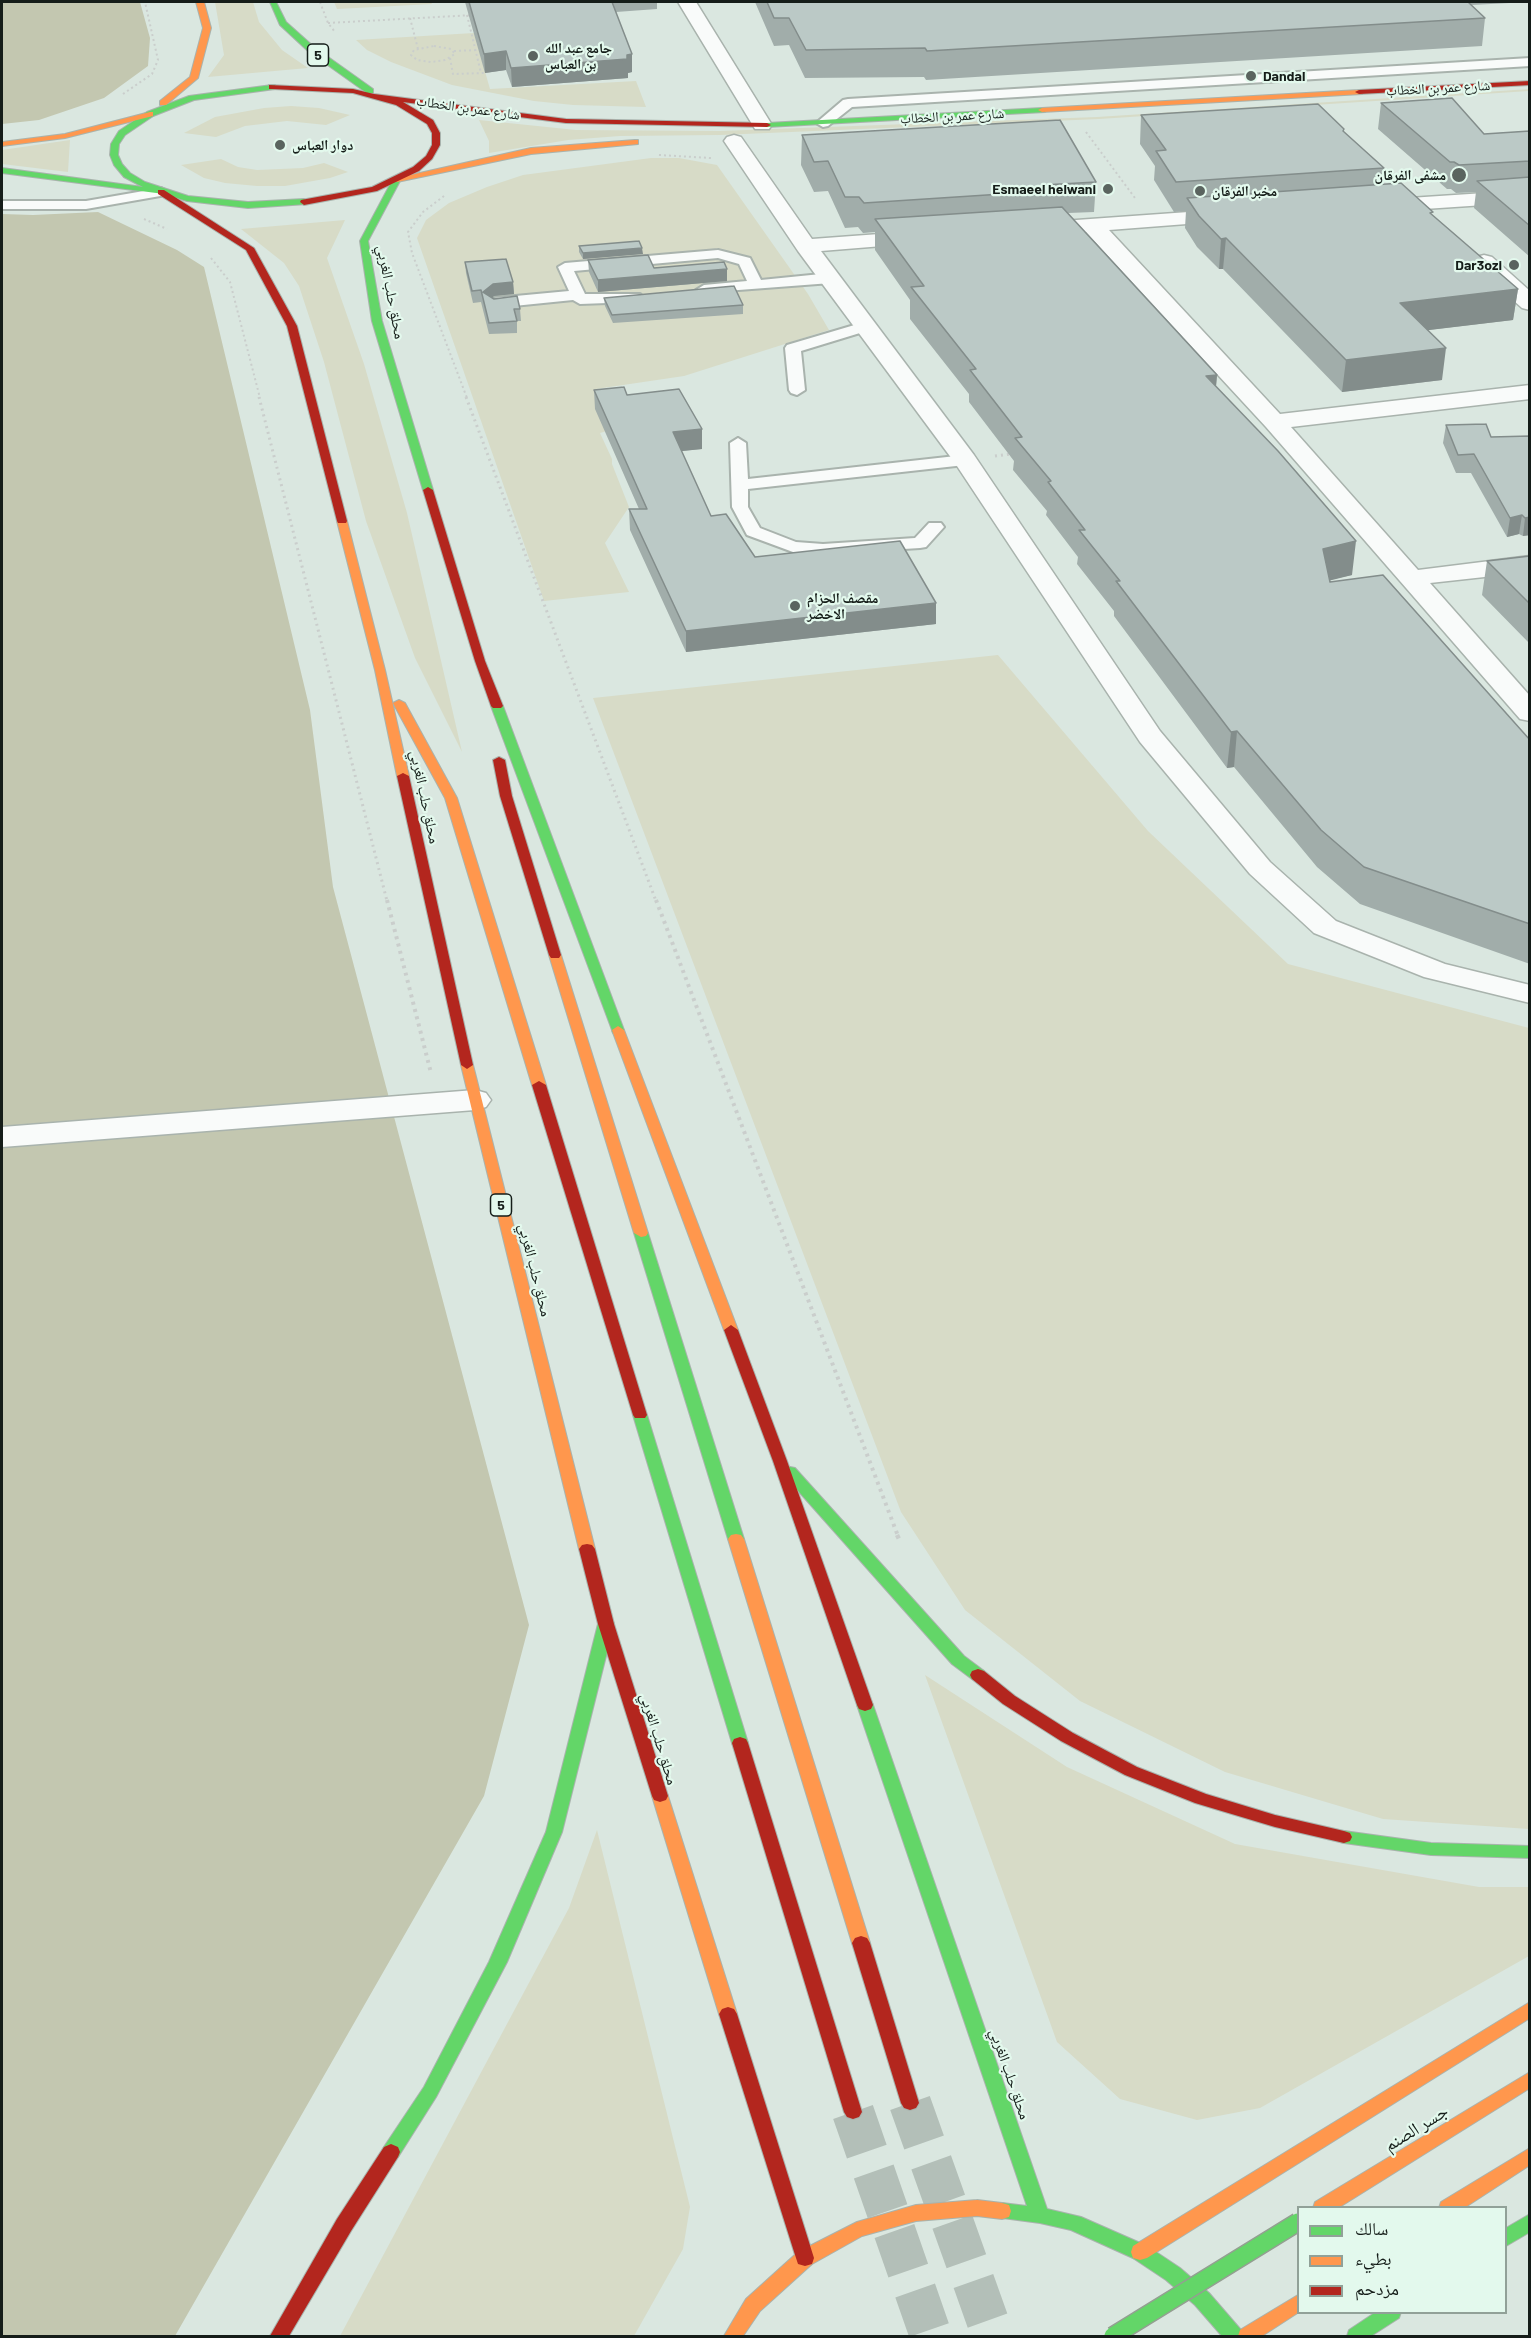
<!DOCTYPE html>
<html>
<head>
<meta charset="utf-8">
<style>
  body { margin:0 }
  #map { position:relative; width:1531px; height:2338px; overflow:hidden; background:#dae7e0; font-family:Barlow,"Noto Naskh Arabic",sans-serif }
  canvas { display:block }
  .frame { position:absolute; inset:0; border:3px solid #151d19; pointer-events:none }
  .legend { position:absolute; left:1297px; top:2206px; width:210px; height:108px; box-sizing:border-box; background:#e3f9ed; border:2px solid #91a198; margin:0; padding:8px 10px; list-style:none; font-size:18px; color:#151d19 }
  .legend li { display:flex; align-items:center; gap:12px; height:30px }
  .legend b { width:30px; border:2px solid #91a198 }
</style>
</head>
<body>
<div id="map">
<canvas width="1531" height="2338"></canvas>
<div class="frame"></div>
<ul class="legend">
<li><b style="height:8px;background:#63d668"></b>سالك</li>
<li><b style="height:8px;background:#ff974d"></b>بطيء</li>
<li><b style="height:8px;background:#b3261e"></b>مزدحم</li>
</ul>
</div>
<script>
const context = document.querySelector('canvas').getContext('2d');
context.lineJoin = 'round';
function paint(path, color) { context.fillStyle = color; context.fill(path, 'evenodd'); }
const toPath = rows => new Path2D(rows.map(r => 'M' + r).join(''));
function strokePath(path, color, width, dash) { context.strokeStyle = color; context.lineWidth = width; context.lineCap = dash ? 'butt' : 'round'; context.setLineDash(dash || []); context.stroke(path); }
function drawText(font, color, halo, rows, align = 'center') {
  context.font = font + ' Barlow,"Noto Naskh Arabic",sans-serif'; context.lineWidth = 4.5; context.setLineDash([]); context.textBaseline = 'middle'; context.strokeStyle = halo; context.fillStyle = color; for (const [text, x, y, turn = 0] of rows) {
    context.save(); context.translate(x, y); context.rotate((+turn || 0) * Math.PI / 180); context.textAlign = isNaN(turn) ? turn : align; if (halo) context.strokeText(text, 0, 0); context.fillText(text, 0, 0); context.restore();
  }
}
paint(toPath([
  [215,2,253,2,259,22,282,50,308,68,208,77,224,55],
  [334,2,431,2,432,4,337,9],
  [474,33,490,89,636,81,646,107,573,105,534,101,452,85,391,62,367,50,356,40],
  [1530,89,1529,91,1099,119,720,135,620,136,568,140,489,153,489,141,479,120,576,130,720,131,1097,117],
  [291,106,319,108,350,115,326,125,287,121,245,126,216,137,184,133,215,117,264,108],
  [70,140,68,172,2,164,2,150],
  [651,158,679,158,717,165,808,294,829,330,684,376,596,389,614,429,600,433,612,459,612,464,629,507,605,543,629,592,544,601,417,238,426,220,449,203,487,187,523,175],
  [221,159,238,167,257,170,303,168,324,163,348,172,330,178,285,186,257,186,225,183,204,178,181,165],
  [345,220,327,258,364,364,407,513,462,752,415,658,366,521,324,362,299,286,284,263,241,229],
  [998,655,1148,831,1288,964,1529,1028,1529,1829,1383,1819,1225,1772,1080,1701,965,1610,901,1512,593,698],
  [925,1675,1067,1767,1235,1844,1479,1887,1529,1887,1529,1956,1260,2108,1197,2120,1120,2099,1057,2042],
  [597,1830,690,2207,683,2249,634,2336,340,2336,569,1908]
]), '#d7dbc7');
paint(toPath([
  [2,2,140,2,150,38,148,66,104,98,39,120,2,124],
  [98,212,177,250,204,267,310,710,333,887,529,1625,484,1796,175,2336,2,2336,2,214,33,215]
]), '#c3c7b0');
strokePath(toPath([
  [910,2103,993,2336],
  [853,2112,931,2336]
]), '#b3bfb8', 42, [42, 21]);
const lane = toPath([
  [1530,58,1530,66,852,107,828,126,823,127,816,123,843,100,848,99,1530,58],
  [161,188,168,192,166,195,86,209,2,209,2,201,86,201,161,188],
  [718,250,750,258,761,280,831,273,839,278,831,283,699,293,696,290,704,285,747,281,739,264,718,258,574,271,585,294,640,294,643,297,635,302,580,304,573,300,494,308,486,303,494,298,569,291,558,267,565,263,718,250],
  [868,321,873,323,876,326,873,329,801,351,805,390,797,395,791,393,789,390,785,348,787,345,868,321],
  [738,438,746,443,748,479,965,455,973,460,965,465,748,489,748,507,760,528,796,542,823,544,915,538,929,523,941,523,944,527,926,547,920,548,823,554,793,552,747,535,732,507,730,443,738,438]
]);
const street = toPath([
  [678,2,696,2,772,125,769,129,755,129,678,2],
  [734,135,741,137,812,239,920,231,928,232,931,237,928,242,920,243,821,251,974,455,1160,731,1270,862,1336,921,1445,964,1530,985,1530,1003,1424,977,1314,933,1250,874,1140,742,955,463,798,251,724,141,727,137,734,135],
  [1530,190,1530,202,1379,212,1372,210,1368,206,1372,202,1379,200,1530,190],
  [1231,209,1239,210,1242,215,1239,220,1109,230,1280,414,1530,385,1530,399,1291,427,1418,570,1530,556,1530,572,1430,583,1530,696,1530,721,1520,719,1266,427,1086,232,1034,235,1026,234,1023,229,1026,224,1034,223,1231,209],
  [1484,255,1492,257,1530,291,1530,310,1522,308,1476,267,1473,262,1476,257,1484,255],
  [475,1090,486,1093,491,1100,486,1107,475,1110,2,1147,2,1127,475,1090]
]);
const fast = toPath([
  [270,2,276,2,286,22,314,47,373,89,373,93,367,93,308,51,280,25,270,2],
  [272,85,275,85,275,89,194,100,153,116,125,135,119,144,118,155,122,164,130,173,145,182,188,196,248,202,304,199,308,202,307,204,248,208,187,201,164,194,2,173,2,168,143,187,124,177,114,165,110,155,111,144,119,131,147,112,189,96,272,85],
  [1042,108,1045,108,1045,112,767,127,763,125,767,123,1042,108],
  [397,176,401,179,368,241,382,321,433,490,428,493,423,490,372,321,360,241,393,179,397,176],
  [497,703,503,706,624,1030,623,1033,613,1033,612,1030,491,706,497,703],
  [641,1229,648,1233,744,1539,741,1543,736,1544,731,1543,728,1539,634,1233,641,1229],
  [640,1410,647,1415,748,1743,746,1747,740,1749,734,1747,732,1743,633,1415,640,1410],
  [790,1467,795,1468,964,1656,984,1671,986,1675,984,1679,972,1679,952,1664,785,1476,782,1472,785,1468,790,1467],
  [606,1618,612,1620,614,1624,562,1832,507,1962,436,2097,398,2157,391,2160,384,2157,382,2152,384,2147,424,2087,489,1962,546,1832,598,1624,600,1620,606,1618],
  [865,1699,871,1701,873,1705,1047,2209,1081,2217,1147,2246,1180,2268,1209,2293,1241,2330,1243,2336,1222,2336,1195,2305,1166,2280,1133,2258,1071,2230,1040,2223,995,2217,993,2211,995,2205,1002,2203,1027,2206,857,1705,859,1701,865,1699],
  [1344,1831,1431,1843,1530,1846,1530,1858,1431,1855,1344,1843,1338,1841,1336,1837,1338,1833,1344,1831],
  [1530,2214,1530,2232,1506,2246,1506,2228,1530,2214],
  [1376,2312,1401,2312,1399,2318,1371,2336,1347,2336,1349,2330,1376,2312]
]);
const slow = toPath([
  [196,2,204,2,211,28,198,78,166,105,160,105,160,101,190,77,203,28,196,2],
  [1359,90,1363,92,1362,94,1042,112,1038,110,1042,108,1359,90],
  [150,112,153,112,153,116,65,138,2,146,2,142,65,134,150,112],
  [635,140,638,140,638,144,531,154,397,182,393,179,531,148,635,140],
  [342,518,347,521,385,670,409,776,403,779,397,776,375,670,337,521,342,518],
  [399,700,405,703,457,798,546,1085,544,1088,539,1089,532,1085,445,798,393,703,399,700],
  [555,951,561,955,648,1233,646,1236,641,1237,634,1233,549,955,555,951],
  [618,1026,624,1030,738,1330,736,1333,731,1335,724,1330,612,1030,618,1026],
  [467,1061,473,1065,595,1549,592,1553,587,1554,582,1553,579,1549,461,1065,467,1061],
  [736,1534,741,1535,744,1539,870,1943,867,1948,861,1950,855,1948,852,1943,728,1539,731,1535,736,1534],
  [660,1790,666,1792,668,1796,737,2014,734,2019,728,2021,722,2019,719,2014,652,1796,654,1792,660,1790],
  [1530,2002,1530,2018,1147,2258,1140,2260,1133,2258,1131,2252,1133,2246,1530,2002],
  [1530,2072,1530,2088,1338,2208,1313,2208,1315,2202,1530,2072],
  [1530,2148,1530,2165,1464,2208,1439,2208,1441,2202,1530,2148],
  [977,2200,1002,2203,1009,2205,1011,2211,1009,2217,1002,2219,977,2216,916,2221,862,2236,812,2264,760,2311,743,2336,724,2336,746,2299,798,2252,857,2222,916,2205,977,2200],
  [1298,2295,1299,2312,1262,2336,1238,2336,1240,2330,1298,2295]
]);
const jam = toPath([
  [1530,81,1530,85,1359,94,1355,92,1359,90,1530,81],
  [269,85,353,89,374,94,566,119,767,123,771,125,767,127,566,123,403,102,433,120,440,133,440,145,432,159,419,171,377,191,304,205,300,202,301,200,372,187,413,167,426,156,432,145,432,133,427,124,396,105,353,93,272,89,269,89,269,85],
  [158,190,164,190,254,248,297,326,347,521,346,523,338,523,337,521,287,326,246,250,158,194,158,190],
  [428,487,433,490,485,661,503,706,501,708,493,708,491,706,475,661,423,490,428,487],
  [499,757,505,760,512,796,561,955,559,958,551,958,549,955,500,796,493,760,499,757],
  [403,773,409,776,473,1065,467,1069,461,1065,397,776,403,773],
  [539,1081,546,1085,647,1415,645,1418,635,1418,633,1415,532,1085,539,1081],
  [731,1325,738,1330,787,1461,873,1705,871,1709,865,1711,859,1709,857,1705,773,1461,724,1330,731,1325],
  [587,1544,592,1545,595,1549,614,1624,668,1796,666,1800,660,1802,654,1800,652,1796,598,1624,579,1549,582,1545,587,1544],
  [978,1669,984,1671,1015,1696,1073,1733,1137,1767,1206,1794,1275,1815,1344,1831,1350,1833,1352,1837,1350,1841,1344,1843,1275,1827,1195,1803,1125,1775,1061,1741,1003,1704,972,1679,970,1675,972,1671,978,1669],
  [740,1737,746,1739,748,1743,862,2112,859,2117,853,2119,847,2117,844,2112,732,1743,734,1739,740,1737],
  [861,1936,867,1938,870,1943,919,2103,916,2108,910,2110,904,2108,901,2103,852,1943,855,1938,861,1936],
  [728,2007,734,2009,737,2014,814,2258,812,2264,805,2266,798,2264,796,2258,719,2014,722,2009,728,2007],
  [391,2144,398,2147,400,2152,398,2157,351,2231,289,2336,270,2336,337,2219,384,2147,391,2144]
]);
strokePath(lane, '#a9b3ad', 4);
strokePath(street, '#a9b3ad', 3);
strokePath(fast, '#a9b3ad', 2);
strokePath(slow, '#a9b3ad', 2);
strokePath(jam, '#a9b3ad', 2);
strokePath(toPath([
  [320,2,328,23,335,32],
  [467,15,481,73],
  [410,18,418,49],
  [328,23,474,15],
  [434,46,451,49,455,54,445,60,431,62,417,60,411,55,414,50,434,46],
  [454,51,479,50],
  [450,58,453,74,485,73],
  [123,94,152,74,158,60,145,2],
  [1086,132,1135,198],
  [659,155,711,158],
  [444,196,423,212,408,232,412,253,467,398],
  [144,219,167,229],
  [211,258,230,282,260,398]
]), '#cacecc', 2, [2, 3]);
strokePath(toPath([
  [259,397,387,901],
  [466,397,656,901],
  [995,456,1011,454]
]), '#cacecc', 3, [2, 4]);
strokePath(toPath([
  [387,900,431,1073],
  [656,900,898,1536]
]), '#cacecc', 4, [3, 4.5]);
strokePath(toPath([
  [897,1535,900,1541]
]), '#cacecc', 4.5, [4, 6]);
paint(lane, '#f9fbfa');
paint(street, '#f9fbfa');
paint(fast, '#63d668');
paint(slow, '#ff974d');
paint(jam, '#b3261e');
const fastBridge = toPath([
  [1113,2336,1298,2222]
]);
strokePath(fastBridge, '#939f91', 20, []);
strokePath(fastBridge, '#63d668', 17);
paint(toPath([
  [465,2,657,2,657,9,616,12,632,54,632,72,628,73,628,78,512,87,506,70,485,73],
  [755,2,1530,2,1471,5,1485,18,1482,46,926,80,924,77,805,78,789,45,774,46],
  [1381,103,1484,134,1530,131,1530,257,1474,208,1476,192,1456,193,1451,189,1447,189,1378,129],
  [1141,115,1344,132,1384,168,1382,185,1432,215,1518,289,1513,320,1428,330,1442,380,1342,392,1223,269,1219,269,1197,247,1185,228,1186,211,1174,212,1154,180,1155,166,1140,144],
  [802,135,1096,182,1094,212,1068,213,1217,375,1216,387,1352,575,1329,580,1330,582,1530,740,1530,964,1360,904,1317,867,1234,767,1227,768,1114,616,1114,611,1077,564,1078,557,1046,515,1047,511,1013,470,1014,461,969,402,969,394,910,319,910,300,875,250,875,232,863,233,858,227,845,228,828,191,814,192,801,165],
  [579,246,643,254,583,259,579,252],
  [588,260,654,268,727,269,727,281,598,292,589,272],
  [465,262,513,282,514,294,494,296,492,297,520,309,521,321,517,321,517,333,489,334,481,302,473,303,466,273],
  [604,298,743,305,743,314,613,323,605,306],
  [594,390,627,395,702,429,702,449,681,451,711,516,755,557,936,624,686,652,630,530,629,509,639,509,595,409],
  [1446,425,1491,437,1530,436,1530,535,1523,536,1519,534,1507,537,1471,473,1456,473,1443,443],
  [1530,556,1530,644,1482,595,1487,561]
]), '#a1adaa');
paint(toPath([
  [506,51,506,70,485,73,484,54],
  [632,54,632,72,628,73,628,78,512,87,511,68],
  [1226,238,1223,269,1219,269,1221,239],
  [642,248,643,254,583,259,583,253],
  [727,269,727,281,598,292,598,280],
  [513,282,514,294,494,296,484,304,483,292,493,284],
  [1518,289,1513,320,1396,334,1400,303],
  [1446,348,1442,380,1342,392,1346,360],
  [1217,375,1214,407,1206,376],
  [702,429,702,449,673,452,673,432],
  [1522,515,1519,534,1507,537,1510,518],
  [1530,517,1530,535,1523,536,1525,518],
  [1356,541,1352,575,1320,583,1323,549],
  [936,603,936,624,686,652,686,631],
  [1237,731,1234,767,1227,768,1231,732]
]), '#838d8b');
const building = toPath([
  [469,2,612,2,632,54,627,55,627,59,511,68,506,51,484,54,469,2],
  [767,2,1468,2,1485,18,927,51,925,48,806,50,789,18,774,18,767,2],
  [1452,98,1484,134,1530,131,1530,161,1459,165,1454,162,1450,162,1381,103,1452,98],
  [1318,104,1344,129,1343,131,1384,168,1176,182,1156,151,1166,150,1141,115,1318,104],
  [1060,120,1096,182,1043,185,1048,191,864,203,859,197,845,197,828,161,814,162,802,135,1060,120],
  [1530,177,1530,226,1477,181,1530,177],
  [1401,183,1433,212,1430,213,1518,289,1400,303,1446,348,1346,360,1226,238,1221,239,1199,216,1187,198,1401,183],
  [1062,207,1217,375,1206,376,1278,451,1356,541,1323,549,1330,582,1383,575,1530,740,1530,924,1364,867,1321,830,1237,731,1231,732,1116,581,1120,581,1079,530,1085,530,1048,482,1051,481,1015,438,1022,437,970,370,976,369,911,287,924,286,875,219,1062,207],
  [639,241,642,248,583,253,579,246,639,241],
  [648,255,654,268,724,262,727,269,598,280,588,260,648,255],
  [506,259,513,282,493,284,483,292,494,299,517,296,520,309,514,309,517,321,489,323,481,290,472,291,465,262,506,259],
  [734,286,743,305,612,315,604,298,734,286],
  [624,387,627,395,679,389,702,429,673,432,711,516,726,514,755,557,900,541,936,603,686,631,629,509,647,509,594,390,624,387],
  [1486,424,1491,437,1530,436,1530,517,1525,518,1522,515,1510,518,1474,454,1458,455,1446,425,1486,424],
  [1530,556,1530,604,1487,561,1530,556]
]);
paint(building, '#bbc9c6');
strokePath(building, '#838d8b', 1.5);
for (const [x, y, r, color] of [
  [533,56,6,"#5a645f"],
  [1251,76,6,"#5a645f"],
  [280,145,6,"#5a645f"],
  [1459,175,8,"#5a645f"],
  [1108,189,6,"#5a645f"],
  [1200,191,6,"#5a645f"],
  [1514,265,6,"#5a645f"],
  [795,606,6,"#5a645f"]
]) { const dot = new Path2D(); dot.arc(x, y, r, 0, 2 * Math.PI); context.fillStyle = color; context.fill(dot); strokePath(dot, '#e3f9ed', 2); }
drawText('bold 14px', '#151d19', '#e3f9ed', [
  ["جامع عبد الله",545,48],
  ["بن العباس",545,64],
  ["Dandal",1263,76],
  ["دوار العباس",292,145],
  ["مشفى الفرقان",1446,175,"right"],
  ["Esmaeel helwani",1096,189,"right"],
  ["مخبر الفرقان",1212,191],
  ["Dar3ozi",1502,265,"right"],
  ["مقصف الحزام",807,598],
  ["الاخضر",807,614]
], 'left');
for (const [x, y, w] of [
  [318,55,21],
  [501,1205,21]
]) { const box = new Path2D(); box.roundRect(x - w / 2, y - 11, w, 22, 4.5); context.fillStyle = '#e3f9ed'; context.fill(box); strokePath(box, '#151d19', 1.5); }
drawText('bold 14px', '#151d19', null, [
  ["5",318,55],
  ["5",501,1205]
]);
drawText('14px', '#151d19', '#e3f9ed', [
  ["شارع عمر بن الخطاب",1438,88,-3],
  ["شارع عمر بن الخطاب",468,108,8],
  ["شارع عمر بن الخطاب",952,116,-3]
]);
drawText('15px', '#151d19', '#e3f9ed', [
  ["محلق حلب الغربي",391,292,79],
  ["محلق حلب الغربي",425,797,78],
  ["محلق حلب الغربي",535,1270,76],
  ["محلق حلب الغربي",659,1739,73],
  ["محلق حلب الغربي",1010,2074,71]
]);
drawText('18px', '#151d19', '#e3f9ed', [
  ["جسر الصنم",1416,2128,-32]
]);
</script>
</body>
</html>
